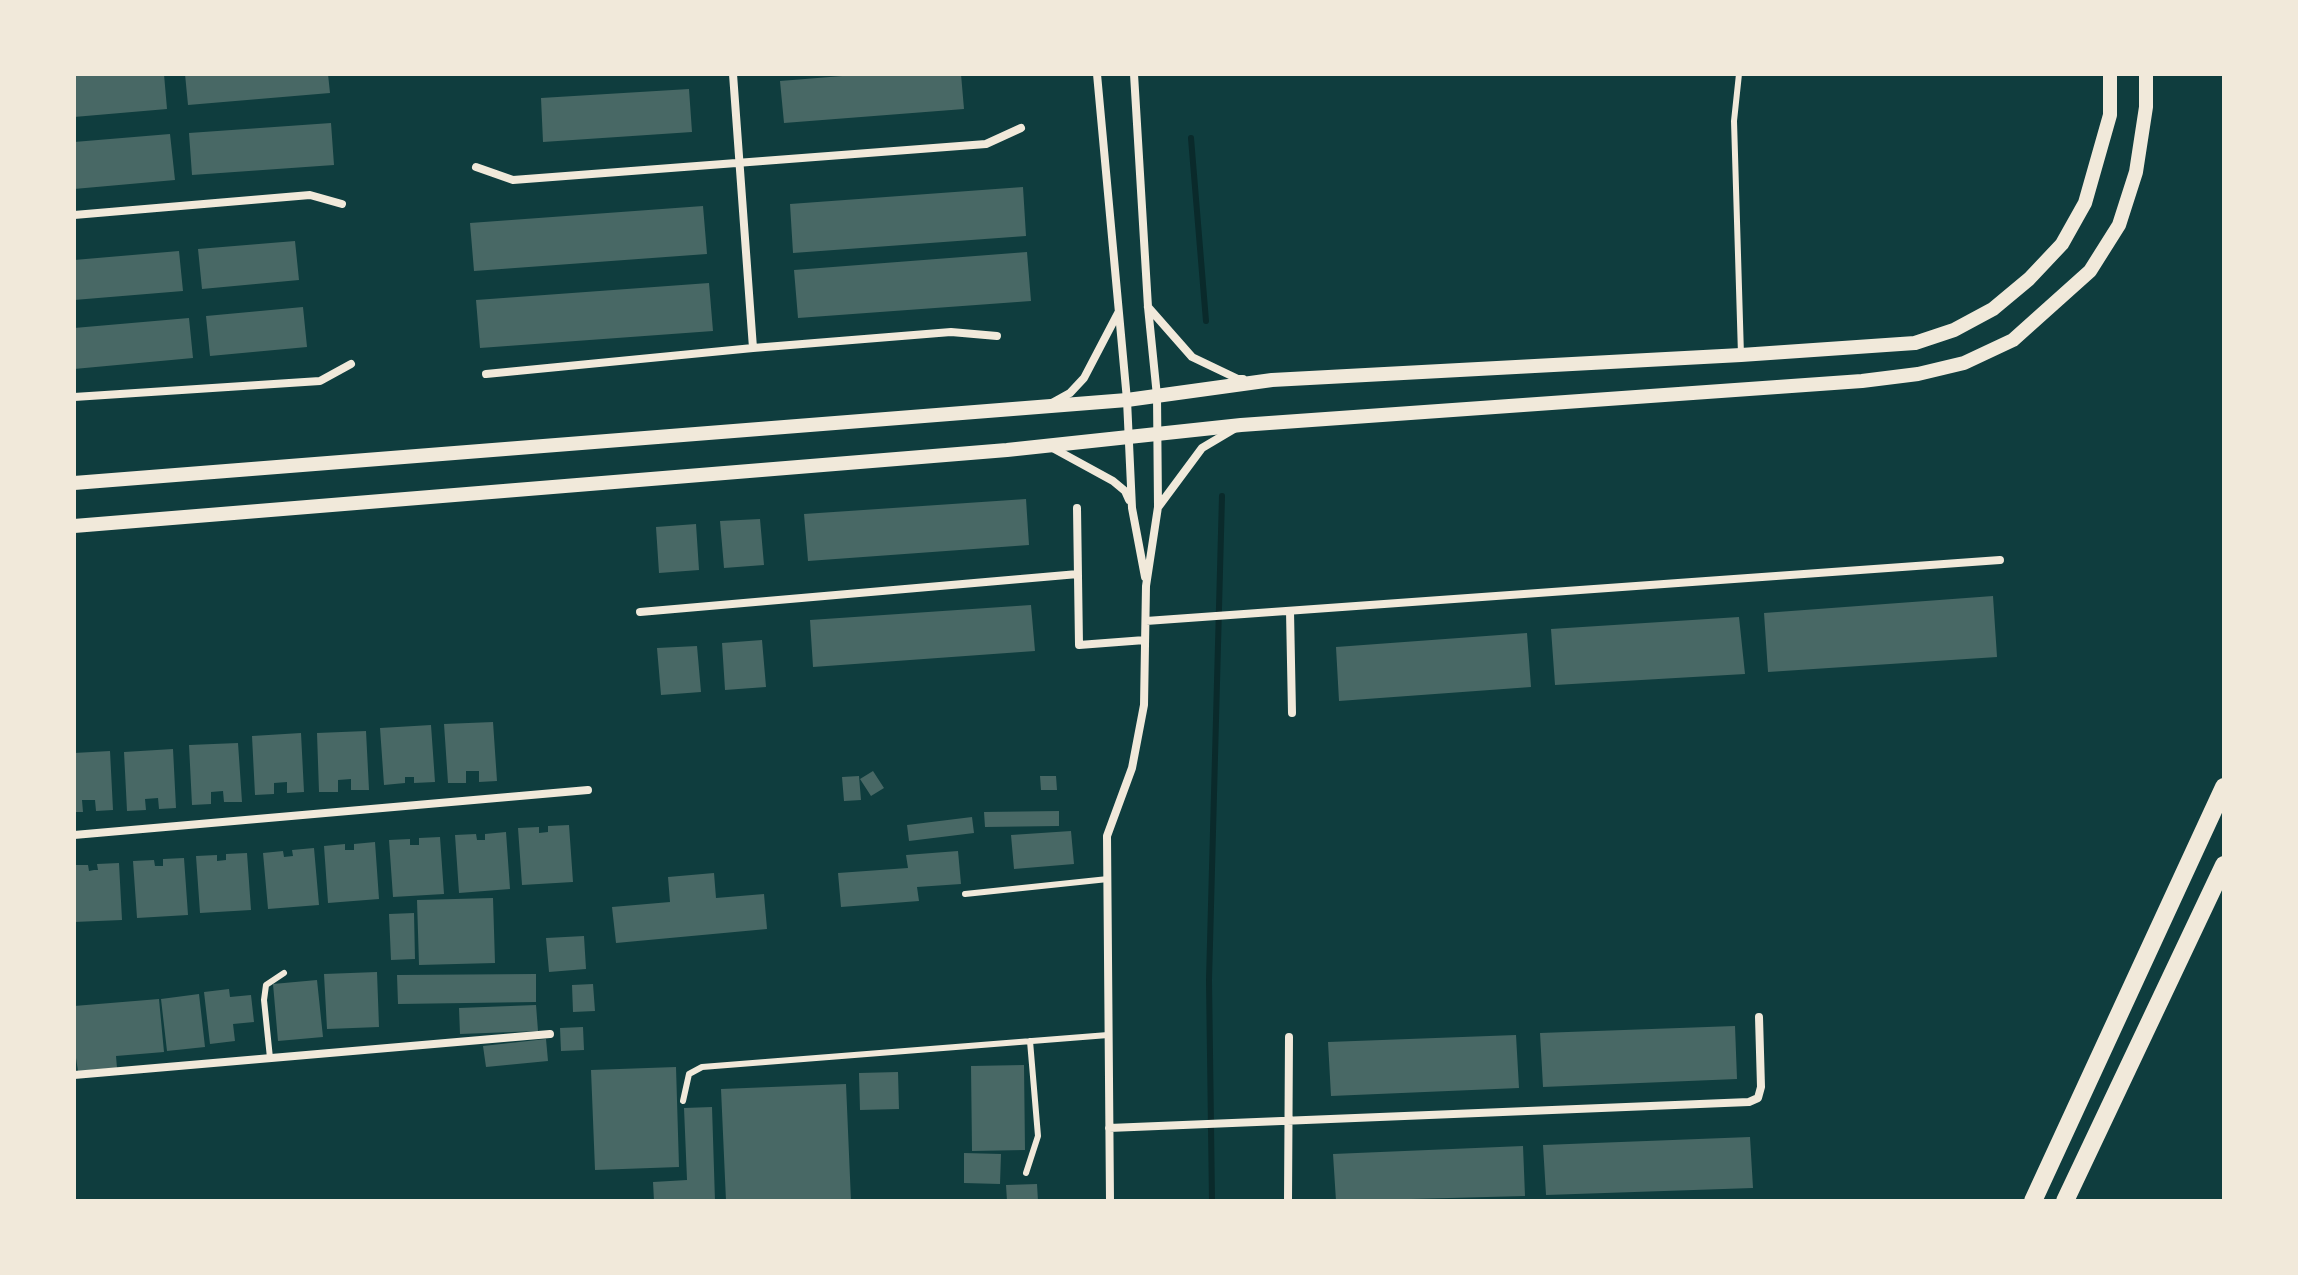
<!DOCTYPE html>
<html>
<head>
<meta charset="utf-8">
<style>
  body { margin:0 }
  #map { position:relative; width:2298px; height:1275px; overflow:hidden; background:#0f3d3e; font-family:"IBM Plex Sans",sans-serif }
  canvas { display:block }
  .frame { position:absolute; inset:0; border:76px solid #f1e9da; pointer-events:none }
</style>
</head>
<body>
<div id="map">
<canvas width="2298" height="1275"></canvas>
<div class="frame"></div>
</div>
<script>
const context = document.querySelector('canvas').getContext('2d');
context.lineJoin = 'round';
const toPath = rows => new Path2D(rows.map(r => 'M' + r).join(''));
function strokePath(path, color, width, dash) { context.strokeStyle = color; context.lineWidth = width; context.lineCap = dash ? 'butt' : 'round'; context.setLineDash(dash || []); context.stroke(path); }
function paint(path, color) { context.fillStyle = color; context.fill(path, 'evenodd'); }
strokePath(toPath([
  [1191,138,1206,321],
  [1212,1201,1209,980,1222,496]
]), '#0a2a2b', 6);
paint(toPath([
  [74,74,164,74,167,109,74,117],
  [185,74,328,74,330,93,188,105],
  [867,74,961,74,964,109,784,123,780,81],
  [689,89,692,132,543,142,541,98],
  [331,123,334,165,192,175,189,133],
  [170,134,175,180,74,189,74,142],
  [1023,187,1026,236,793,253,790,204],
  [703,206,707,254,474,271,470,223],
  [295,241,299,280,202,289,198,249],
  [179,251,183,291,74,300,74,260],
  [1027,252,1031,301,798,318,794,270],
  [709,283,713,331,480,348,476,300],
  [303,307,307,347,210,356,206,316],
  [189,318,193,358,74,369,74,328],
  [1026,499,1029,545,808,561,804,514],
  [760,519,764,565,724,568,720,521],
  [696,524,699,570,659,573,656,527],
  [1993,596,1997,657,1768,672,1764,613],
  [1031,605,1035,651,813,667,810,620],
  [1739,617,1745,674,1555,685,1551,629],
  [1527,633,1531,687,1339,701,1336,647],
  [762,640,766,687,725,690,722,643],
  [697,646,701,692,661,695,657,648],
  [493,722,497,781,479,782,479,771,466,771,466,783,448,783,444,724],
  [431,725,435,782,414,783,414,777,405,777,405,783,384,785,380,728],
  [366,731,369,790,351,790,351,779,338,780,338,792,319,792,317,733],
  [301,733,304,792,287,793,287,782,274,783,274,794,255,795,252,736],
  [238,743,242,802,224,802,223,791,211,792,211,804,192,805,189,745],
  [173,749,176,808,159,809,158,798,145,799,146,810,127,811,124,752],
  [110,751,113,810,96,811,95,800,82,800,83,812,74,812,74,753],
  [873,771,884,788,871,796,860,779],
  [859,776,861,800,844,801,842,777],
  [1040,776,1056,776,1057,790,1041,790],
  [1059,811,1059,826,985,827,984,812],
  [972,817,974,833,909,841,907,825],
  [569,825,573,882,522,885,518,828,539,827,539,833,548,832,548,826],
  [1071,831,1074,864,1014,869,1011,835],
  [506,832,510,889,459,893,455,835,476,834,477,840,485,840,485,834],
  [440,837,444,894,393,897,389,840,410,839,410,845,419,845,419,838],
  [375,842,379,899,328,903,324,846,345,844,345,850,354,850,354,844],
  [314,848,319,905,268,909,263,853,283,851,284,857,293,856,292,850],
  [958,851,961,884,917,887,919,901,841,907,838,873,908,868,906,855],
  [247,853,251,910,200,913,196,856,217,855,217,861,226,860,226,854],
  [184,858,188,915,137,918,133,861,154,860,155,866,163,866,163,859],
  [119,863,122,920,74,922,74,865,88,865,89,871,94,870,98,870,97,864],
  [714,873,716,898,764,894,767,929,616,943,612,907,670,902,668,877],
  [493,898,495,963,419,965,417,900],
  [414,913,415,959,391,960,389,914],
  [584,936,586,969,549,972,546,938],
  [377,972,379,1027,327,1029,324,974],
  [536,974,536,1002,398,1004,397,975],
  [317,980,323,1037,278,1041,273,984],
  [593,984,595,1011,573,1012,572,985],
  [229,989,230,997,251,995,254,1022,233,1024,235,1041,210,1044,204,992],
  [199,994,205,1047,167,1051,161,999],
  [159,999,164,1052,116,1056,117,1068,78,1071,76,1058,74,1058,74,1006],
  [536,1005,538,1031,460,1034,459,1008],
  [1735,1026,1737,1079,1543,1087,1540,1033],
  [583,1027,584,1050,561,1051,560,1028],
  [1516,1035,1519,1088,1331,1096,1328,1042],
  [546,1039,548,1061,486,1067,483,1046],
  [1024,1065,1025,1150,972,1151,971,1066],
  [676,1067,679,1167,595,1170,591,1070],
  [898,1072,899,1109,860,1110,859,1073],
  [846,1084,851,1201,726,1201,721,1089],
  [712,1107,715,1201,654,1201,653,1182,687,1180,684,1108],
  [1750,1137,1753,1188,1546,1195,1543,1145],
  [1523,1146,1525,1196,1336,1201,1333,1154],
  [964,1153,1001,1154,1000,1184,964,1183],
  [1037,1184,1038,1201,1007,1201,1006,1185]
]), '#486865');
strokePath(toPath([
  [1739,74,1734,121,1741,355],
  [965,894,1108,879],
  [270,1058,264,1000,266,985,284,973],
  [683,1101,689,1074,702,1067,1108,1035],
  [1026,1173,1038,1136,1030,1041]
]), '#f1e9da', 6);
strokePath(toPath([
  [733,74,753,348],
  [1097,74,1127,400,1132,508,1145,577],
  [476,167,513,180,986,144,1021,128],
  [74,215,310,195,342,204],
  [1148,307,1192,357,1238,379,1243,379],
  [486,374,753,348,951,332,997,336],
  [74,397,320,381,351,364],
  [1052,403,1070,393,1084,378,1118,313],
  [1049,446,1113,481,1125,491,1129,500],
  [1159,506,1202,448,1234,429],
  [1077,508,1079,645,1145,640],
  [1290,611,1292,713],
  [640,612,1078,574],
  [1146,621,2000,560],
  [74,835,588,790],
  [74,1075,550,1034],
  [1109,1128,1749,1102,1758,1098,1761,1087,1759,1017],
  [1110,1201,1107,836,1132,768,1144,705,1146,586,1158,507,1157,396,1148,307,1134,74],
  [1288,1201,1289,1037]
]), '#f1e9da', 8);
strokePath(toPath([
  [74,483,1127,400,1272,380,1741,355,1915,343,1954,330,1993,309,2029,279,2062,244,2085,203,2110,115,2110,74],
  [74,526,1007,450,1241,425,1862,381,1918,374,1964,363,2013,340,2090,271,2119,225,2136,172,2146,107,2146,74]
]), '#f1e9da', 14);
strokePath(toPath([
  [2033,1201,2224,787],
  [2065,1201,2224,865]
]), '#f1e9da', 18);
</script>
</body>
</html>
